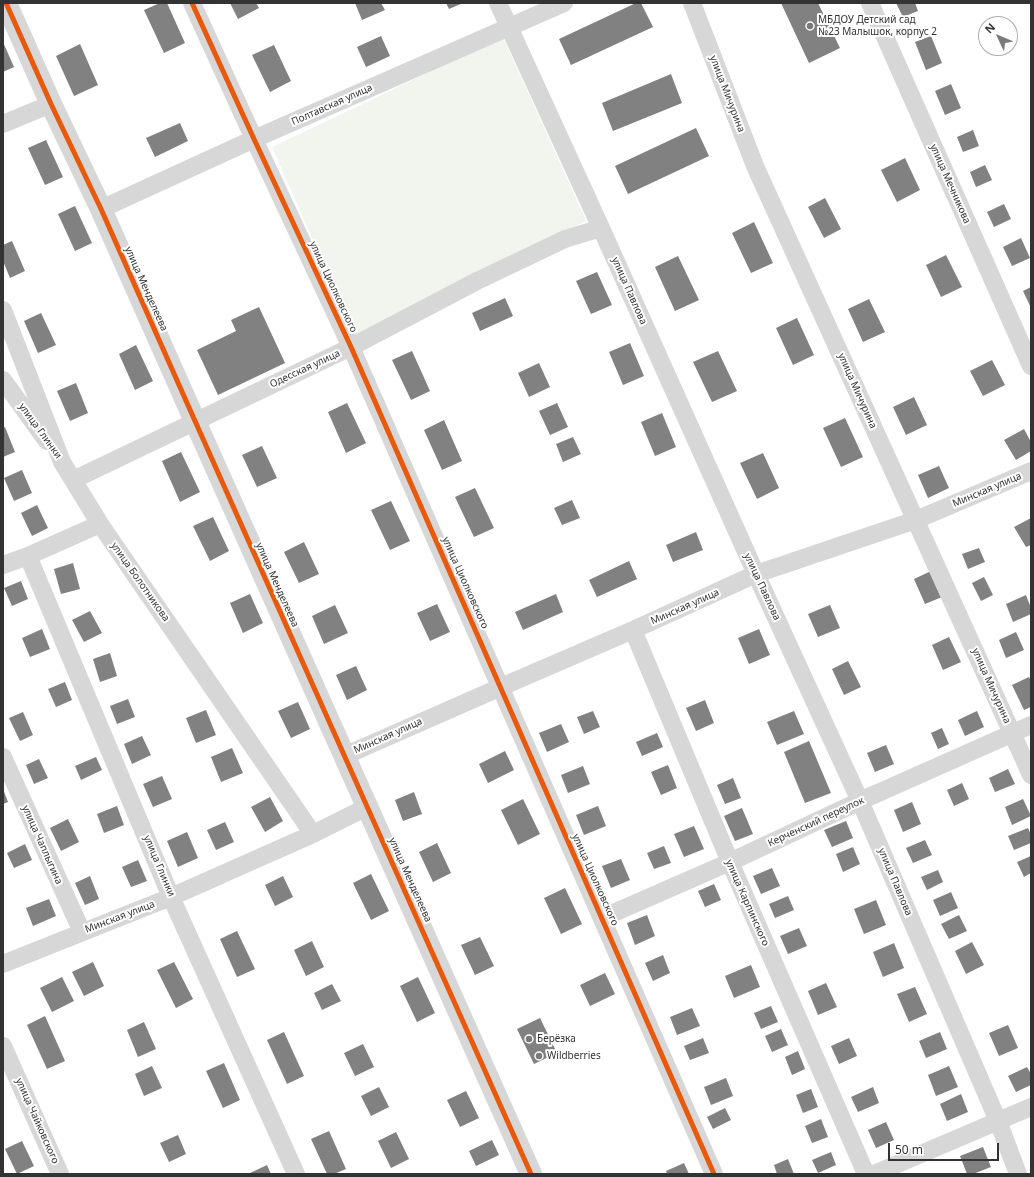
<!DOCTYPE html>
<html>
<head>
<meta charset="utf-8">
<style>
  body { margin:0 }
  #map { position:relative; width:1034px; height:1177px; overflow:hidden; background:#fff; font-family:"Noto Sans",sans-serif }
  canvas { display:block }
  .frame { position:absolute; inset:0; border:4px solid #333; pointer-events:none }
  .north { position:absolute; left:978px; top:16px; width:40px; height:40px; box-sizing:border-box; background:#fff; border:1px solid #adadad; border-radius:50%; rotate:314deg; font-size:11px; font-weight:700; line-height:16px; text-align:center; color:#333 }
  .north::after { content:''; display:block; margin:auto; width:14px; height:18px; background:#7a7a7a; clip-path:polygon(50% 0,100% 100%,50% 72%,0 100%) }
  .scale { position:absolute; left:888px; top:1143px; width:111px; height:18px; box-sizing:border-box; border:2px solid #333; border-top:0; padding-left:5px; font-size:12px; line-height:14px; white-space:nowrap; color:#333; -webkit-text-stroke:3px #fff; paint-order:stroke }
</style>
</head>
<body>
<div id="map">
<canvas width="1034" height="1177"></canvas>
<div class="frame"></div>
<div class="north">N</div>
<div class="scale">50 m</div>
</div>
<script>
const context = document.querySelector('canvas').getContext('2d');
context.lineJoin = 'round';
function paint(path, color) { context.fillStyle = color; context.fill(path, 'evenodd'); }
const toPath = rows => new Path2D(rows.map(r => 'M' + r).join(''));
function strokePath(path, color, width, dash) { context.strokeStyle = color; context.lineWidth = width; context.lineCap = dash ? 'butt' : 'round'; context.setLineDash(dash || []); context.stroke(path); }
function drawText(font, color, halo, rows, align = 'center') {
  context.font = font + ' "Noto Sans",sans-serif'; context.lineWidth = 4; context.setLineDash([]); context.textBaseline = 'middle'; context.strokeStyle = halo; context.fillStyle = color; for (const [text, x, y, turn = 0] of rows) {
    context.save(); context.translate(x, y); context.rotate((+turn || 0) * Math.PI / 180); context.textAlign = isNaN(turn) ? turn : align; if (halo) context.strokeText(text, 0, 0); context.fillText(text, 0, 0); context.restore();
  }
}
paint(toPath([
  [503,37,586,221,356,337,272,147]
]), '#f1f5ed');
paint(toPath([
  [160,3,167,3,185,43,164,53,144,10],
  [230,3,256,3,259,8,238,19],
  [355,3,381,3,385,10,362,20],
  [446,3,463,3,449,9],
  [636,3,641,3,653,27,571,65,559,39],
  [781,3,818,3,840,48,809,63],
  [896,3,915,3,918,11,903,17],
  [381,36,390,56,366,67,357,47],
  [931,36,942,63,926,70,915,42],
  [3,42,14,67,3,72],
  [80,44,98,85,74,96,56,56],
  [274,45,291,81,270,92,252,55],
  [671,74,682,103,613,131,602,103],
  [951,84,961,108,945,115,935,91],
  [180,123,188,141,155,157,146,138],
  [696,128,709,156,628,194,615,166],
  [973,130,979,146,963,152,957,137],
  [46,140,63,177,45,185,28,148],
  [905,158,920,190,897,202,881,170],
  [985,165,992,180,976,187,970,172],
  [825,198,841,229,824,238,808,207],
  [1004,204,1011,219,994,227,987,212],
  [75,206,92,243,75,251,58,214],
  [754,222,773,263,751,273,732,233],
  [1021,238,1030,258,1012,266,1003,247],
  [12,241,25,271,10,278,3,261,3,245],
  [946,255,962,287,941,297,926,265],
  [678,256,699,300,675,311,655,267],
  [597,272,612,305,591,314,576,281],
  [1031,287,1031,308,1023,291],
  [505,298,513,316,480,331,472,313],
  [869,299,885,332,863,342,848,309],
  [259,307,285,363,218,395,197,350,236,331,231,320],
  [41,313,56,345,38,353,24,321],
  [797,318,814,355,793,365,776,328],
  [630,343,644,376,623,385,609,352],
  [136,345,153,381,135,390,119,354],
  [412,351,430,391,411,400,392,360],
  [718,351,737,391,712,402,693,362],
  [992,360,1005,385,983,396,970,371],
  [539,363,550,387,529,397,518,373],
  [76,383,88,413,70,421,57,391],
  [914,397,927,425,906,435,893,407],
  [347,403,366,443,346,453,328,412],
  [557,403,568,427,550,435,539,411],
  [662,413,676,447,655,456,641,422],
  [845,418,863,457,841,467,823,428],
  [444,420,462,461,442,470,424,430],
  [5,427,15,452,3,457,3,428],
  [1024,429,1031,442,1031,451,1016,460,1004,440],
  [573,437,581,454,563,462,556,444],
  [262,446,277,478,257,487,242,455],
  [181,452,200,492,180,502,162,461],
  [763,453,779,488,757,499,740,463],
  [939,466,949,488,928,498,918,475],
  [22,470,32,493,14,501,4,478],
  [475,488,494,528,474,537,455,497],
  [572,500,580,518,562,525,554,508],
  [391,501,410,541,390,550,371,510],
  [37,505,48,528,32,536,21,513],
  [213,517,229,551,210,561,193,526],
  [1031,518,1031,545,1026,547,1014,527],
  [696,532,703,550,673,562,666,545],
  [304,542,319,574,299,583,284,552],
  [979,548,985,562,968,569,962,554],
  [629,561,637,579,597,597,589,580],
  [73,563,80,589,61,594,54,569],
  [931,571,942,597,925,604,914,579],
  [984,577,993,595,981,601,972,583],
  [21,581,28,599,12,606,4,588],
  [250,594,263,623,243,633,230,603],
  [556,594,563,612,523,630,515,612],
  [1026,595,1031,608,1031,614,1013,622,1006,604],
  [437,604,450,632,430,641,417,613],
  [335,605,348,633,324,644,312,616],
  [830,605,840,628,818,637,808,614],
  [90,611,102,633,84,642,72,620],
  [42,629,50,649,30,657,22,638],
  [759,629,770,655,749,664,738,638],
  [1016,632,1024,650,1006,658,999,640],
  [949,637,961,662,943,670,932,645],
  [110,653,117,676,100,682,93,659],
  [848,661,861,687,844,695,832,669],
  [356,666,367,690,347,700,336,675],
  [1029,677,1031,681,1031,707,1024,710,1012,685],
  [65,682,72,700,56,707,48,689],
  [128,699,135,717,117,724,110,706],
  [705,700,714,723,696,731,686,708],
  [298,702,310,729,291,738,278,711],
  [206,710,216,735,196,743,186,718],
  [593,711,600,727,584,734,577,717],
  [794,711,804,734,777,745,767,722],
  [977,711,984,727,965,736,958,720],
  [23,712,33,735,20,741,9,718],
  [561,724,569,742,547,752,539,733],
  [942,728,949,744,938,749,931,733],
  [657,733,663,747,642,756,636,742],
  [142,736,151,755,132,764,124,744],
  [809,741,831,793,805,803,784,752],
  [886,745,894,764,875,772,867,753],
  [232,748,243,773,221,782,211,757],
  [505,751,514,770,488,783,479,764],
  [96,757,102,770,81,780,75,766],
  [39,759,48,778,34,784,26,765],
  [668,765,677,788,661,795,651,772],
  [583,766,590,784,568,793,561,775],
  [1008,769,1015,784,995,792,989,778],
  [162,776,172,799,153,807,143,784],
  [733,778,741,798,725,804,717,785],
  [962,783,969,799,954,806,947,790],
  [3,789,8,802,3,804],
  [414,792,422,814,403,821,395,800],
  [270,797,283,821,265,832,251,807],
  [523,799,540,834,518,845,501,810],
  [1023,799,1031,816,1012,825,1005,807],
  [912,802,921,824,903,832,894,810],
  [117,806,124,825,104,833,97,814],
  [598,806,606,826,584,835,576,815],
  [742,808,753,834,735,841,724,816],
  [68,819,79,842,61,851,50,828],
  [846,821,853,838,832,847,824,830],
  [225,822,234,842,216,850,207,830],
  [694,826,704,849,684,857,674,834],
  [1028,828,1031,835,1031,843,1014,850,1008,836],
  [187,832,198,858,178,867,167,841],
  [925,840,932,855,913,863,906,848],
  [437,843,451,873,433,882,419,852],
  [25,844,32,860,14,868,7,853],
  [664,846,671,863,654,869,647,853],
  [853,847,860,864,843,872,836,854],
  [1031,856,1031,873,1024,877,1017,862],
  [621,859,630,880,611,888,602,866],
  [138,860,147,881,131,887,122,867],
  [772,868,780,886,761,894,753,876],
  [938,870,943,882,927,890,921,877],
  [371,874,389,911,371,920,353,883],
  [90,876,99,899,85,905,75,883],
  [283,876,293,897,275,906,265,885],
  [714,884,721,900,705,907,698,891],
  [565,888,582,924,561,934,544,898],
  [951,892,958,908,940,916,933,900],
  [788,896,794,910,775,918,769,904],
  [49,899,56,916,33,926,26,908],
  [876,900,886,925,864,934,854,909],
  [647,915,655,936,635,945,627,923],
  [959,915,967,931,949,939,941,924],
  [799,928,807,946,788,954,780,936],
  [237,931,255,969,237,977,220,939],
  [480,937,494,966,475,975,461,945],
  [312,941,324,967,306,976,294,950],
  [972,942,984,965,966,974,955,951],
  [894,943,904,968,883,977,873,952],
  [663,955,670,973,653,981,645,963],
  [93,962,104,986,84,996,72,972],
  [174,962,193,999,176,1008,157,970],
  [751,965,760,987,734,998,725,976],
  [605,973,615,994,590,1006,580,985],
  [62,977,74,1001,52,1012,40,988],
  [418,977,435,1013,417,1022,400,986],
  [826,983,837,1007,818,1015,808,991],
  [332,984,341,1001,322,1010,314,993],
  [915,987,927,1014,909,1022,897,994],
  [771,1006,778,1022,761,1029,754,1013],
  [692,1008,700,1026,677,1035,670,1017],
  [45,1016,65,1061,47,1069,27,1025],
  [540,1018,557,1053,534,1064,517,1029],
  [144,1022,156,1049,138,1057,127,1030],
  [1008,1025,1018,1048,999,1056,989,1033],
  [781,1029,788,1045,772,1052,765,1036],
  [284,1032,304,1076,287,1084,267,1040],
  [940,1032,947,1049,926,1058,919,1041],
  [703,1038,709,1053,690,1060,684,1046],
  [849,1038,857,1056,839,1064,831,1046],
  [363,1044,374,1067,355,1076,344,1053],
  [798,1051,805,1069,792,1075,785,1057],
  [224,1063,240,1100,223,1108,206,1071],
  [152,1066,162,1088,144,1096,135,1074],
  [949,1066,958,1087,936,1096,928,1075],
  [1027,1067,1031,1074,1031,1085,1016,1092,1008,1076],
  [726,1078,733,1096,711,1105,704,1087],
  [379,1087,389,1107,371,1116,361,1096],
  [873,1087,879,1103,858,1112,851,1097],
  [811,1089,818,1107,803,1113,796,1095],
  [466,1091,479,1118,460,1127,447,1100],
  [961,1094,968,1112,947,1121,940,1104],
  [725,1108,731,1120,713,1129,707,1117],
  [821,1119,828,1137,812,1143,805,1126],
  [886,1122,894,1140,876,1148,868,1130],
  [329,1131,346,1169,334,1174,327,1174,311,1139],
  [396,1132,409,1159,391,1168,378,1141],
  [178,1135,186,1154,169,1162,160,1143],
  [492,1140,499,1155,476,1166,469,1151],
  [22,1141,34,1166,17,1174,5,1149],
  [983,1147,991,1167,973,1174,967,1174,960,1156],
  [831,1152,836,1165,818,1173,812,1160],
  [788,1159,794,1174,777,1174,774,1165],
  [684,1163,689,1174,667,1174,666,1171],
  [267,1165,271,1174,248,1174]
]), '#818181');
strokePath(toPath([
  [192,3,254,139,351,347,714,1174],
  [498,3,601,228,756,574,860,801,998,1121,1018,1174],
  [692,3,755,166,1031,775],
  [870,3,1031,366],
  [3,124,51,104],
  [101,209,254,139,564,3],
  [3,310,62,462,100,524,313,834],
  [3,380,47,441],
  [73,480,351,347,477,281,565,239,601,228],
  [28,556,171,897,296,1174],
  [3,565,28,556,100,524],
  [633,630,730,862,866,1174],
  [344,756,501,687,633,630,756,574,916,520,1031,471],
  [3,757,82,932],
  [602,918,730,862,860,801,1031,725],
  [3,964,171,897,313,834,367,807],
  [3,1046,60,1174],
  [874,1174,1031,1107]
]), '#d7d7d7', 18);
strokePath(toPath([
  [6,3,51,104,101,209,195,421,531,1174]
]), '#d7d7d7', 22);
strokePath(toPath([
  [6,3,51,104,101,209,195,421,531,1174],
  [192,3,254,139,351,347,714,1174]
]), '#e8590c', 5);
for (const [x, y, r, color] of [
  [810,26,4,"#7a7a7a"],
  [529,1039,4,"#7a7a7a"],
  [539,1056,4,"#7a7a7a"]
]) { const dot = new Path2D(); dot.arc(x, y, r, 0, 2 * Math.PI); context.fillStyle = color; context.fill(dot); strokePath(dot, '#fff', 1.5); }
drawText('10px', '#333', '#fff', [
  ["МБДОУ Детский сад",818,20],
  ["№23 Малышок, корпус 2",818,32],
  ["Берёзка",537,1039],
  ["Wildberries",547,1056]
], 'left');
drawText('10px', '#333', '#fff', [
  ["улица Мичурина",727,94,69],
  ["Полтавская улица",332,105,-24],
  ["улица Мечникова",950,184,66],
  ["улица Циолковского",333,287,65],
  ["улица Менделеева",146,289,66],
  ["улица Павлова",629,291,66],
  ["Одесская улица",305,369,-25],
  ["улица Мичурина",857,391,66],
  ["улица Глинки",40,431,54],
  ["Минская улица",987,490,-23],
  ["улица Болотникова",140,582,55],
  ["улица Циолковского",465,583,66],
  ["улица Менделеева",277,585,66],
  ["улица Павлова",762,587,65],
  ["Минская улица",685,607,-24],
  ["улица Мичурина",991,686,66],
  ["Минская улица",388,736,-24],
  ["Керченский переулок",816,822,-25],
  ["улица Чаплыгина",42,845,66],
  ["улица Глинки",159,866,67],
  ["улица Менделеева",410,880,66],
  ["улица Циолковского",595,880,66],
  ["улица Павлова",895,882,67],
  ["улица Карпинского",747,903,66],
  ["Минская улица",120,917,-21],
  ["улица Чайковского",37,1121,66]
]);
</script>
</body>
</html>
